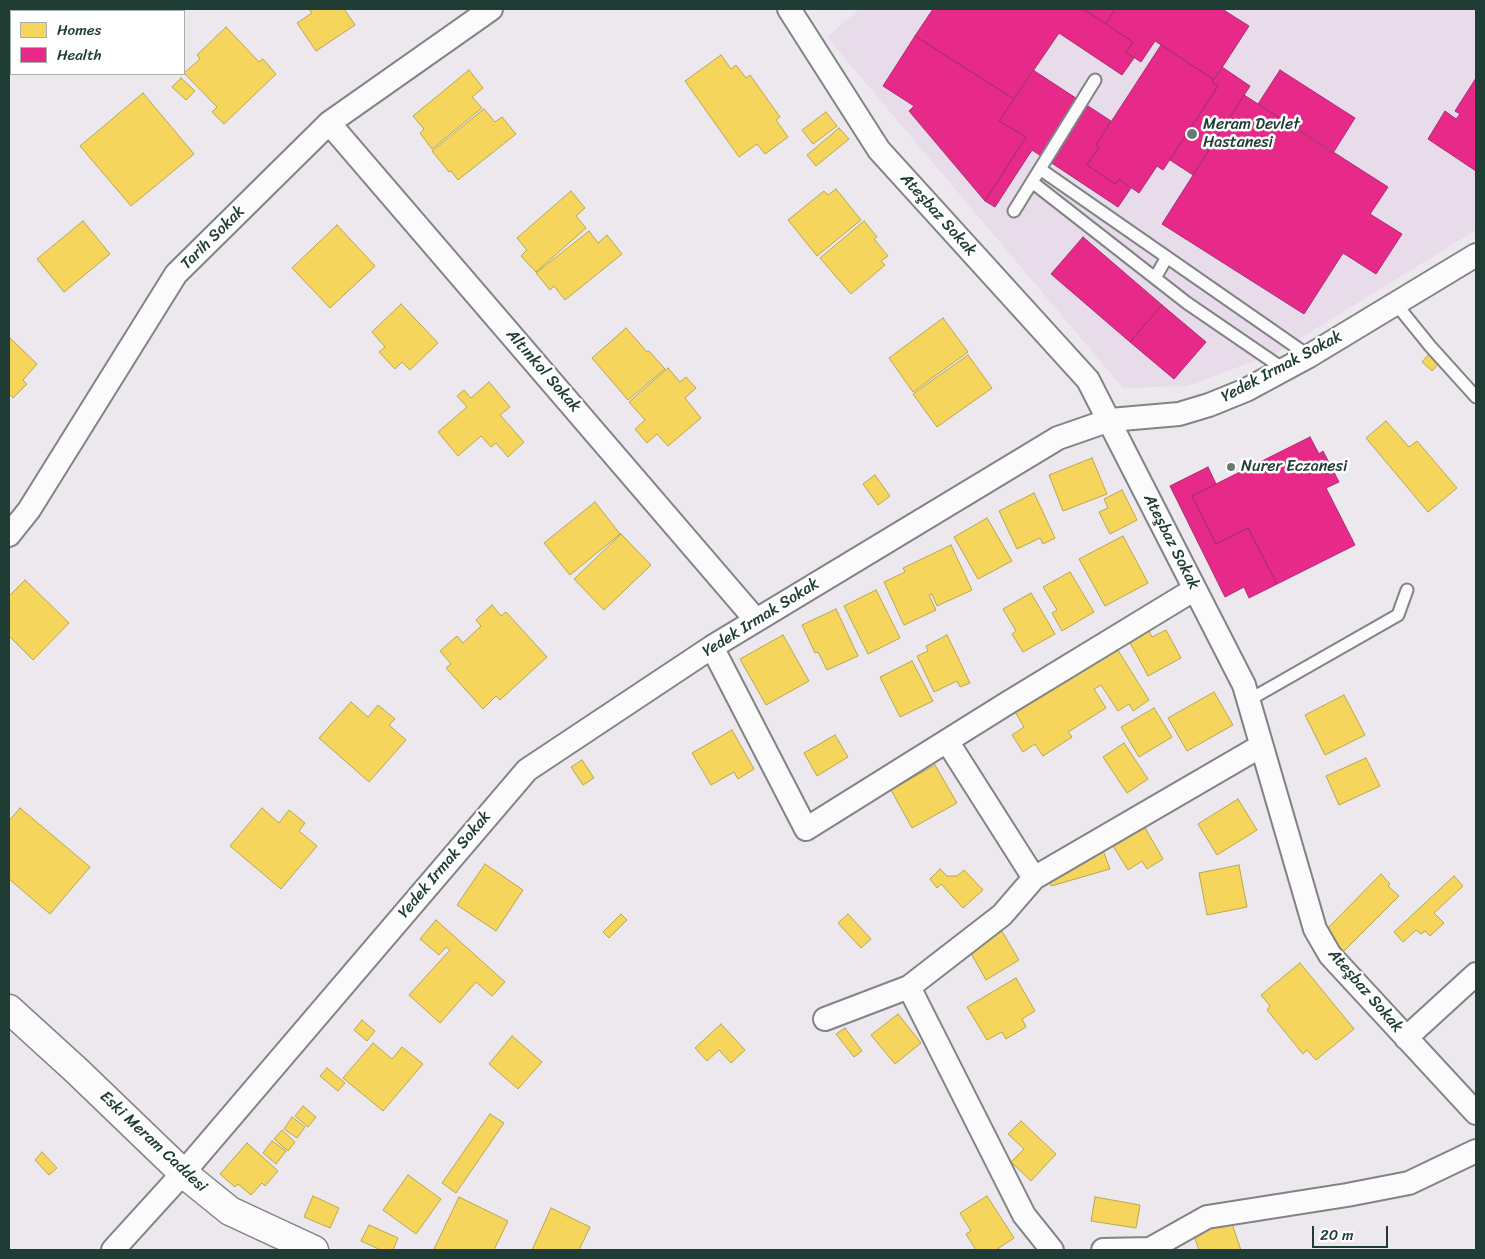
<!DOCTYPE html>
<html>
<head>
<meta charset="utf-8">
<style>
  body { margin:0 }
  #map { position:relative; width:1485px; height:1259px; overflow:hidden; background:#ede7ee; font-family:Sriracha,sans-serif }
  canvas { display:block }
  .frame { position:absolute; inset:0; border:10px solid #1f3d34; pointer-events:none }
  .legend { position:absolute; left:10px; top:10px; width:175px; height:65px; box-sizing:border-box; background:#fff; border:1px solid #a5b1ae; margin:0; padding:6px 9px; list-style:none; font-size:15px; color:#1f3d34 }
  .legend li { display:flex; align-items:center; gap:10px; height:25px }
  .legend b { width:25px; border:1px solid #a5b1ae }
  .scale { position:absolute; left:1312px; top:1226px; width:76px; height:22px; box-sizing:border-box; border:2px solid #1f3d34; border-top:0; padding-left:6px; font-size:15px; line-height:18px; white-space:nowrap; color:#1f3d34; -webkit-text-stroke:4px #fff; paint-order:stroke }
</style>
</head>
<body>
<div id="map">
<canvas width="1485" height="1259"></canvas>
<div class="frame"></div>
<ul class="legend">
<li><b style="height:14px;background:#f6d55c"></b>Homes</li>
<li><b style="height:14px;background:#e7298a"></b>Health</li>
</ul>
<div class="scale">20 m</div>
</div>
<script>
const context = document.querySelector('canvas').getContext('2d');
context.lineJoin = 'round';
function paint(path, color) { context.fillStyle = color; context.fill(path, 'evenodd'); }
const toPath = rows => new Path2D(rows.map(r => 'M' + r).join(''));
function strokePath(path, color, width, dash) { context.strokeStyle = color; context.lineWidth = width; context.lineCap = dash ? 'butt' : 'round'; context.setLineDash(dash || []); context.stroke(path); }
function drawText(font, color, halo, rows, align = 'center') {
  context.font = font + ' Sriracha,sans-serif'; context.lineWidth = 5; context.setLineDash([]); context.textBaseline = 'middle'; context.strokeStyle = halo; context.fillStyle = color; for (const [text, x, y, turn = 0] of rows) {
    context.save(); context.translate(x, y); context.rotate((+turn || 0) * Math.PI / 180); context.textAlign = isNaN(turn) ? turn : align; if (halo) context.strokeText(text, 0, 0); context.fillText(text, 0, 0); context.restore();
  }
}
paint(toPath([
  [860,9,1476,9,1476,230,1276,353,1187,386,1123,388,827,37]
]), '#e8dbea');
const homes = toPath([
  [309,9,344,9,355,25,316,51,297,23,312,13,309,9],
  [226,27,259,62,263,59,276,74,224,124,212,112,217,107,184,73,200,59,197,55,226,27],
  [721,55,731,69,736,65,746,78,750,75,780,117,776,120,788,137,765,154,757,144,739,157,685,81,721,55],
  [469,70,483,88,472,97,482,108,432,149,420,133,424,129,413,116,469,70],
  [181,78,195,91,186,100,172,87,181,78],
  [143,93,194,154,131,206,80,146,143,93],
  [484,109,495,122,502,117,516,134,458,180,451,171,449,172,432,151,484,109],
  [826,112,837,126,813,144,802,130,826,112],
  [839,128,849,139,816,166,807,155,839,128],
  [836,189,861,220,817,256,788,220,824,191,828,195,836,189],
  [571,191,585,208,576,216,586,228,536,272,521,256,527,250,517,238,571,191],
  [83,221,110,254,64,292,37,259,83,221],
  [864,221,877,237,874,239,888,256,881,261,885,265,851,294,820,258,864,221],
  [337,225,375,266,330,308,292,268,337,225],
  [589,231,598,243,607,235,622,254,565,300,554,286,550,290,536,273,589,231],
  [401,304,438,343,410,370,402,362,395,369,379,352,385,347,372,332,401,304],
  [943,318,968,352,913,392,889,358,943,318],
  [626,328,647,352,649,351,665,369,628,400,592,358,626,328],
  [9,337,37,364,23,380,27,384,13,398,9,394,9,337],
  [1429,354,1439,363,1432,371,1422,362,1429,354],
  [968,355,992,388,937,427,913,394,968,355],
  [668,368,680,382,686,377,696,388,685,398,701,418,668,446,657,434,647,443,635,429,645,420,629,402,668,368],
  [489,382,510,407,500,415,524,442,508,457,496,443,491,447,481,436,458,456,438,432,467,407,457,396,464,390,471,398,489,382],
  [1386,421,1409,447,1417,441,1457,488,1428,512,1366,438,1386,421],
  [1092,458,1107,494,1063,511,1049,475,1092,458],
  [875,475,890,496,878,505,863,484,875,475],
  [1122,490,1137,520,1110,534,1099,512,1108,508,1104,499,1122,490],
  [1034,493,1055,538,1043,544,1040,538,1017,549,999,511,1034,493],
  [595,502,620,534,570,575,544,543,595,502],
  [987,518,1012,561,978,579,954,537,987,518],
  [621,534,651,565,604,610,574,579,621,534],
  [1123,536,1148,583,1105,606,1079,559,1123,536],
  [951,545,972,590,937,606,932,594,929,595,936,610,904,625,884,582,905,572,903,568,951,545],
  [1070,572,1094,612,1062,631,1052,613,1057,610,1043,587,1070,572],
  [25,580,69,623,33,660,9,636,9,596,25,580],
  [876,590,900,638,868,654,844,606,876,590],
  [1031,593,1055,634,1023,652,1012,634,1016,631,1003,609,1031,593],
  [492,605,501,616,506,612,547,657,500,700,496,696,483,709,446,668,451,664,440,651,457,636,463,643,481,626,476,620,492,605],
  [836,609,858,656,827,670,818,652,815,653,802,625,836,609],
  [1148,629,1152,637,1166,630,1181,658,1148,676,1128,639,1148,629],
  [783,635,809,681,766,705,740,659,783,635],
  [947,635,970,683,960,687,957,681,934,692,917,656,928,651,926,646,947,635],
  [1114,644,1149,700,1133,711,1129,704,1118,711,1101,685,1094,689,1106,708,1068,732,1072,737,1043,756,1035,744,1023,752,1012,735,1024,727,1015,712,1082,670,1114,644],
  [912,661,933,701,900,717,880,677,912,661],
  [1214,692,1233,725,1187,751,1168,718,1214,692],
  [1344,695,1365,735,1325,755,1305,715,1344,695],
  [351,702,368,717,378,705,395,719,389,725,406,740,369,782,319,738,351,702],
  [1154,708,1172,737,1139,757,1121,727,1154,708],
  [732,730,754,769,738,779,734,772,711,785,692,753,732,730],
  [835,735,848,757,817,776,804,753,835,735],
  [1124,743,1148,779,1127,793,1103,757,1124,743],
  [1366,758,1380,786,1339,805,1326,776,1366,758],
  [582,760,594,778,583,785,571,767,582,760],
  [935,765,957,803,912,828,891,790,935,765],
  [1238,799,1257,830,1217,855,1198,824,1238,799],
  [20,808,90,867,50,914,9,879,9,821,20,808],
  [262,808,279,823,289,810,305,823,299,831,317,846,281,889,230,846,262,808],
  [1140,819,1163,859,1147,869,1142,861,1128,870,1108,838,1140,819],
  [1101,845,1110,869,1051,886,1048,876,1101,845],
  [485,864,523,890,496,931,457,905,485,864],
  [1239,865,1247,907,1207,915,1199,873,1239,865],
  [940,869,947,876,957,876,964,870,983,890,963,908,941,884,937,888,930,879,940,869],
  [1381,874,1390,884,1388,886,1399,896,1340,955,1324,932,1381,874],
  [1454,876,1463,886,1434,913,1444,923,1430,936,1425,931,1421,934,1416,930,1403,942,1394,932,1454,876],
  [621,914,627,920,609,938,603,932,621,914],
  [848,914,871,939,861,948,838,923,848,914],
  [436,920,505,982,492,996,476,982,440,1023,409,995,450,950,446,947,439,955,420,939,436,920],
  [1000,928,1019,960,986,980,968,948,1000,928],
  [1300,963,1354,1029,1316,1060,1307,1050,1303,1054,1267,1010,1270,1006,1261,995,1300,963],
  [1016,978,1035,1011,1022,1019,1026,1027,1006,1039,1002,1032,987,1040,967,1007,1016,978],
  [898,1014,921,1043,895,1064,871,1035,898,1014],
  [362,1020,375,1031,367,1041,354,1030,362,1020],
  [721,1024,745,1050,731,1063,719,1050,707,1061,695,1048,721,1024],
  [845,1028,862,1051,854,1057,836,1034,845,1028],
  [512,1036,542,1062,518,1089,489,1064,512,1036],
  [373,1043,392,1059,402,1047,423,1064,383,1111,343,1078,373,1043],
  [327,1068,345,1083,338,1091,320,1076,327,1068],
  [303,1106,316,1117,308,1127,295,1116,303,1106],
  [490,1114,504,1123,456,1193,442,1183,490,1114],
  [292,1117,305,1127,297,1138,284,1129,292,1117],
  [1021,1121,1056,1154,1031,1181,1011,1162,1024,1149,1008,1134,1021,1121],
  [282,1130,295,1142,288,1151,274,1139,282,1130],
  [272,1141,286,1151,276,1164,263,1153,272,1141],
  [247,1143,278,1171,265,1186,262,1183,251,1195,238,1184,235,1187,220,1174,247,1143],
  [42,1152,57,1168,49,1175,35,1160,42,1152],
  [408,1175,441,1199,416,1234,383,1210,408,1175],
  [313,1196,339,1208,330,1228,304,1217,313,1196],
  [987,1196,1014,1238,996,1250,976,1250,966,1234,971,1231,960,1213,987,1196],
  [459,1197,508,1221,494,1250,437,1250,434,1249,459,1197],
  [1095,1197,1140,1205,1136,1228,1091,1221,1095,1197],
  [551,1208,590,1227,579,1250,532,1250,551,1208],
  [1229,1215,1241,1250,1199,1250,1191,1227,1229,1215],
  [369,1225,398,1238,393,1250,381,1250,361,1241,369,1225]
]);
paint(homes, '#f6d55c');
strokePath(homes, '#b6a750', 1);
const health = toPath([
  [933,9,1083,9,1133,42,1126,52,1134,58,1122,75,1059,33,1014,99,915,36,933,9],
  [1083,9,1115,9,1106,24,1083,9],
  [1115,9,1222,9,1249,26,1214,80,1155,41,1141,62,1126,52,1133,42,1106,24,1115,9],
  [915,36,1014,99,999,121,1026,137,985,201,909,111,914,106,883,86,915,36],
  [1161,45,1214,80,1212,82,1218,86,1163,170,1157,166,1139,193,1119,179,1115,184,1087,165,1099,147,1096,145,1161,45],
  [1222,67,1250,86,1193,175,1170,160,1218,86,1212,82,1222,67],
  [1033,70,1111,121,1096,145,1099,147,1087,165,1115,184,1119,179,1131,188,1118,207,1032,150,995,207,985,201,1026,137,999,121,1033,70],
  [1280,70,1355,118,1333,153,1258,104,1280,70],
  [1476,78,1476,171,1428,139,1445,111,1456,119,1460,114,1455,111,1476,78],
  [1244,95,1388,187,1370,214,1402,234,1376,274,1343,253,1304,314,1162,224,1244,95],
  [1083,237,1162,305,1130,342,1051,274,1083,237],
  [1162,305,1206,342,1174,379,1130,342,1162,305],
  [1310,437,1319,454,1323,451,1339,482,1326,488,1355,545,1277,584,1248,528,1216,544,1192,496,1310,437],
  [1208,467,1216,484,1192,496,1216,544,1248,528,1277,584,1249,598,1244,587,1225,597,1170,486,1208,467]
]);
paint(health, '#e7298a');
strokePath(health, '#ab2f70', 1);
const service = toPath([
  [1040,169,1309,356],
  [1032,182,1187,303,1285,370],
  [1014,211,1095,80],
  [1155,278,1167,257],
  [1396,304,1430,346,1476,397],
  [1249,700,1398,615,1407,590]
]);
const minor = toPath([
  [789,9,879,150,1088,380,1244,685,1315,929,1330,955,1476,1113],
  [329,123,756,620],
  [9,535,29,510,176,274,329,123,491,9],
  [712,647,806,829,1006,704,1195,589],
  [947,741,1034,878,1261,746],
  [909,987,1002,915,1034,878],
  [825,1019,909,987,1024,1215,1052,1250],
  [1406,1038,1476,974],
  [113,1250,183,1173,527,770,712,647,1058,438,1110,420,1179,414,1209,405,1246,390,1309,356,1476,255],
  [1103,1250,1150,1249,1207,1217,1347,1195,1409,1183,1476,1151]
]);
const tertiary = toPath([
  [9,1009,76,1070,183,1173,230,1211,314,1250]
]);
strokePath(service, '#818486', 15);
strokePath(minor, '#818486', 26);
strokePath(tertiary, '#818486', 31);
strokePath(service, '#fcfbfc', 11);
strokePath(minor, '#fcfbfc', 22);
strokePath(tertiary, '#fcfbfc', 28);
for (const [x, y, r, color] of [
  [1192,134,6,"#677875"],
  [1231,467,5,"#677875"]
]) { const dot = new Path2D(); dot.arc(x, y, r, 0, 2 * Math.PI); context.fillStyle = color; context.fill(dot); strokePath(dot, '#fff', 2); }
drawText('16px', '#1f3d34', '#fff', [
  ["Meram Devlet",1203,125],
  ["Hastanesi",1203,143],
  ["Nurer Eczanesi",1241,467]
], 'left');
drawText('16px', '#1f3d34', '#fff', [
  ["Ateşbaz Sokak",938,215,48],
  ["Tarih Sokak",213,238,-45],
  ["Yedek Irmak Sokak",1282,367,-28],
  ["Altınkol Sokak",543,371,49],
  ["Ateşbaz Sokak",1171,542,63],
  ["Yedek Irmak Sokak",761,618,-32],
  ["Yedek Irmak Sokak",445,865,-50],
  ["Ateşbaz Sokak",1365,991,49],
  ["Eski Meram Caddesi",153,1142,43]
]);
</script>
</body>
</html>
